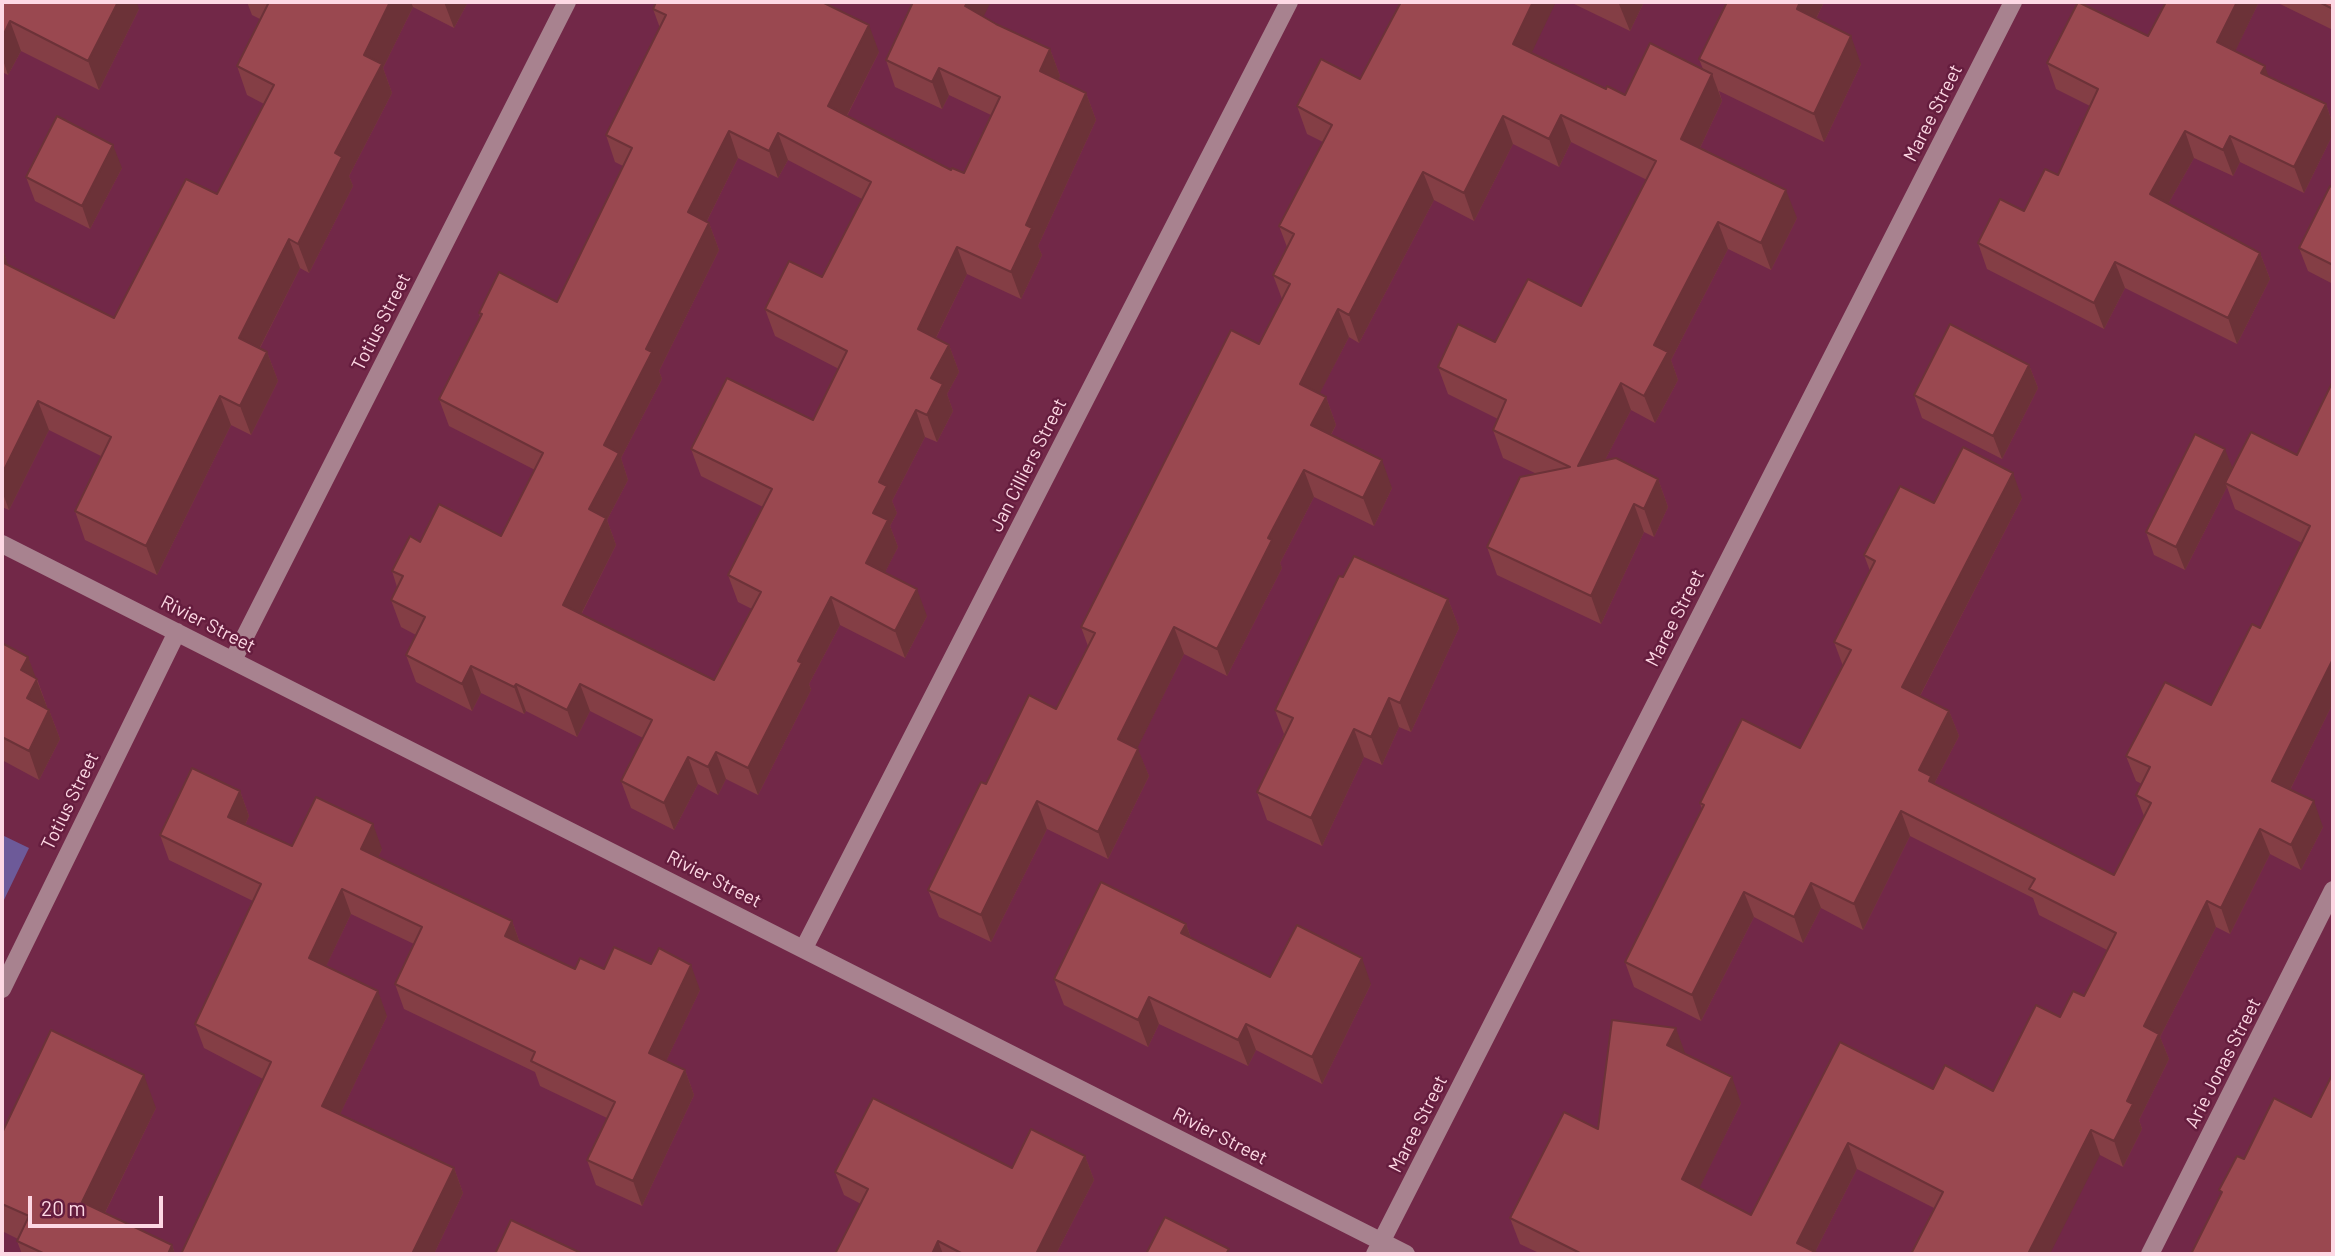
<!DOCTYPE html>
<html>
<head>
<meta charset="utf-8">
<style>
  body { margin:0 }
  #map { position:relative; width:2335px; height:1256px; overflow:hidden; background:#722848; font-family:Barlow,sans-serif }
  canvas { display:block }
  .frame { position:absolute; inset:0; border:4px solid #fdd8e4; pointer-events:none }
  .scale { position:absolute; left:28px; top:1196px; width:135px; height:32px; box-sizing:border-box; border:4px solid #fdd8e4; border-top:0; padding-left:9px; font-size:21px; line-height:24px; white-space:nowrap; color:#fdd8e4; -webkit-text-stroke:5px #651d3e; paint-order:stroke }
</style>
</head>
<body>
<div id="map">
<canvas width="2335" height="1256"></canvas>
<div class="frame"></div>
<div class="scale">20 m</div>
</div>
<script>
const context = document.querySelector('canvas').getContext('2d');
context.lineJoin = 'round';
function paint(path, color) { context.fillStyle = color; context.fill(path, 'evenodd'); }
const toPath = rows => new Path2D(rows.map(r => 'M' + r).join(''));
function strokePath(path, color, width, dash) { context.strokeStyle = color; context.lineWidth = width; context.lineCap = dash ? 'butt' : 'round'; context.setLineDash(dash || []); context.stroke(path); }
function drawText(font, color, halo, rows, align = 'center') {
  context.font = font + ' Barlow,sans-serif'; context.lineWidth = 5; context.setLineDash([]); context.textBaseline = 'middle'; context.strokeStyle = halo; context.fillStyle = color; for (const [text, x, y, turn = 0] of rows) {
    context.save(); context.translate(x, y); context.rotate((+turn || 0) * Math.PI / 180); context.textAlign = isNaN(turn) ? turn : align; if (halo) context.strokeText(text, 0, 0); context.fillText(text, 0, 0); context.restore();
  }
}
paint(toPath([
  [2,835,29,848,2,904,2,834]
]), '#6d5a99');
strokePath(toPath([
  [2,544,1406,1254],
  [233,660,567,2],
  [804,948,1289,2],
  [2,989,177,632],
  [1375,1254,2013,2],
  [2150,1254,2333,890]
]), '#a8828f', 18);
paint(toPath([
  [2,2,139,9,99,90,21,51,8,75,2,72],
  [247,2,468,2,454,28,413,7,383,68,392,93,349,176,353,186,309,273,300,268,260,348,267,352,278,381,251,435,231,425,157,575,85,540,75,511,101,456,49,430,9,510,2,507,2,247,8,265,114,318,217,194,264,104,247,95,237,66,260,19,252,15],
  [1570,2,1644,2,1630,31],
  [1727,2,1824,2,1816,19,1861,64,1824,142,1719,91,1722,101,1700,148,1797,218,1771,270,1728,249,1671,360,1678,380,1655,423,1631,410,1605,460,1658,479,1668,507,1654,537,1644,532,1601,624,1497,575,1487,547,1537,474,1503,458,1493,430,1498,419,1448,394,1438,367,1495,342,1581,306,1647,180,1571,142,1559,167,1513,144,1474,221,1434,200,1359,343,1349,337,1319,394,1326,397,1336,425,1331,435,1392,488,1374,526,1314,497,1280,563,1282,568,1227,676,1184,654,1137,748,1149,776,1108,859,1047,829,991,942,939,917,928,890,986,784,1056,709,1088,646,1081,627,1259,344,1282,299,1273,275,1287,247,1279,226,1323,142,1307,134,1297,106,1360,79,1532,53,1606,89,1625,95,1703,69,1699,59],
  [2166,2,2259,2,2235,51,2268,76,2326,104,2333,125,2333,134,2304,193,2240,162,2233,176,2194,158,2168,204,2260,253,2270,279,2237,344,2125,288,2104,329,1987,269,1978,243,2024,211,2058,175,2090,106,2056,89,2047,63,2148,36],
  [2276,2,2333,2,2333,30],
  [828,4,879,52,847,116,951,170,964,173,991,115,949,95,942,109,895,87,886,60,984,17,996,24,1050,49,1060,76,1058,80,1086,93,1096,120,1038,246,1042,255,1021,299,967,274,936,338,949,345,959,372,947,394,953,411,937,442,925,437,892,501,897,513,890,526,898,547,885,572,927,616,905,658,840,625,809,684,811,690,758,795,726,779,718,795,698,784,674,830,631,808,621,781,643,738,590,711,577,737,526,711,524,714,481,693,472,711,416,682,406,655,416,635,401,627,391,600,397,587,392,571,420,542,501,536,535,470,449,426,439,399,480,317,479,313,557,302,623,166,615,162,606,135,660,28,653,9],
  [738,158,778,178,788,160,862,199,822,277,765,309,775,336,839,369,813,420,691,449,701,476,763,507,728,575,738,602,752,609,714,680,581,615,616,545,607,520,628,480,621,458,662,379,659,371,719,250,709,223,707,221],
  [122,168,90,229,35,201,26,177],
  [2333,188,2333,284,2308,271,2299,248],
  [2029,365,2038,388,2002,459,1922,418,1914,395],
  [2333,384,2333,703,2290,790,2323,827,2301,870,2270,854,2230,934,2216,927,2160,1037,2169,1059,2139,1120,2142,1129,2123,1167,2100,1155,1934,1208,1857,1169,1815,1252,1819,1254,1541,1254,1520,1244,1510,1218,1598,1129,1685,1053,1741,1103,1699,1188,1751,1215,1840,1042,1933,1089,1993,1091,2060,1017,2084,996,2107,950,2039,915,2033,898,1910,836,1863,930,1821,908,1803,943,1754,917,1701,1021,1634,987,1625,962,1702,809,1700,803,1800,748,1843,666,1834,642,1870,571,1864,555,1934,503,2022,498,1920,696,1949,711,1959,736,1934,784,2114,875,2144,816,2136,795,2142,784,2136,781,2126,756,2211,705,2260,628,2302,543,2235,509,2227,487,2185,570,2154,555,2146,532,2233,468,2297,455],
  [1343,577,1448,599,1459,628,1411,732,1399,727,1382,765,1364,757,1322,846,1267,820,1257,792,1284,734,1275,710],
  [2,643,28,657,35,678,37,679,47,707,47,709,49,710,60,739,39,780,2,760],
  [240,791,249,816,245,825,292,846,382,849,378,857,512,921,520,943,575,969,604,969,700,990,666,1061,685,1070,694,1095,642,1206,596,1185,587,1160,607,1118,540,1086,535,1072,404,1009,395,984,414,944,351,914,326,966,387,1016,340,1114,454,1168,463,1193,434,1254,181,1254,263,1079,204,1048,195,1024,253,901,169,860,160,835],
  [1186,924,1191,938,1270,977,1371,984,1322,1084,1256,1050,1248,1066,1159,1024,1148,1047,1064,1005,1054,979],
  [156,1108,105,1213,172,1245,175,1254,22,1254,17,1241,18,1239,2,1231,2,1133],
  [1085,1156,1094,1180,1056,1254,835,1254,861,1204,844,1195,835,1172,1012,1168]
]), '#843e45');
paint(toPath([
  [118,2,137,2,139,9,99,90,88,61],
  [390,2,411,2,413,7,383,68,392,93,349,176,353,186,309,273,298,244,364,55],
  [444,2,468,2,454,28],
  [968,2,991,2,975,33,965,6],
  [1533,2,1556,2,1523,71,1513,44],
  [1620,2,1644,2,1630,31,1619,4],
  [1800,2,1824,2,1807,37,1797,9],
  [2237,2,2259,2,2227,68,2217,42],
  [10,21,21,51,8,75,2,57,2,38],
  [869,25,879,52,838,133,828,106],
  [1851,36,1861,64,1824,142,1814,114],
  [1050,49,1060,76,1050,98,1040,71],
  [2265,66,2274,92,2261,73],
  [939,68,949,95,942,109,932,82],
  [1712,74,1722,101,1691,167,1681,139],
  [1086,93,1096,120,1038,246,1042,255,1021,299,1011,272,1026,225],
  [2326,104,2333,125,2333,134,2304,193,2294,167],
  [1561,115,1571,142,1559,167,1549,139],
  [1503,116,1513,144,1474,221,1464,193],
  [729,131,738,158,698,239,688,212],
  [2185,131,2194,158,2159,220,2150,194],
  [778,133,788,160,778,178,769,151],
  [2230,136,2240,162,2233,176,2223,150],
  [113,145,122,168,90,229,82,206],
  [1423,172,1434,200,1359,343,1349,315],
  [1786,190,1797,218,1771,270,1761,243],
  [1718,222,1728,249,1671,360,1678,380,1655,423,1644,396,1654,345],
  [709,223,719,250,659,371,662,379,621,458,628,480,607,520,616,545,572,632,563,605,589,509,604,445,646,349],
  [289,239,300,268,250,367,239,338],
  [2,247,12,276,2,275],
  [957,247,967,274,927,356,918,329],
  [2260,253,2270,279,2237,344,2228,318],
  [2115,262,2125,288,2104,329,2094,303],
  [1338,309,1349,337,1310,412,1300,384],
  [949,345,959,372,947,394,953,411,937,442,927,415,931,378],
  [267,352,278,381,251,435,240,406],
  [2029,365,2038,388,2002,459,1993,436],
  [1621,383,1631,410,1588,493,1578,466],
  [220,396,231,425,157,575,146,546],
  [1326,397,1336,425,1321,453,1311,425],
  [38,401,49,430,9,510,2,491,2,474],
  [916,410,925,437,892,501,897,513,890,526,898,547,876,590,866,563,879,482],
  [2225,449,2234,472,2225,483,2227,487,2185,570,2176,547],
  [1382,460,1392,488,1374,526,1363,498],
  [1304,470,1314,497,1280,563,1282,568,1227,676,1217,649,1268,538],
  [2013,473,2022,498,1911,713,1902,687],
  [1658,479,1668,507,1654,537,1644,509],
  [1634,504,1644,532,1601,624,1591,596],
  [917,589,927,616,905,658,895,631],
  [831,597,840,625,809,684,811,690,758,795,748,768,798,661],
  [1448,599,1459,628,1411,732,1400,703],
  [1174,627,1184,654,1128,767,1118,739],
  [28,657,47,707,38,726,27,698,21,670],
  [2333,659,2333,703,2282,806,2272,781],
  [471,666,481,693,472,711,462,684],
  [516,684,526,711,524,714,514,687],
  [580,684,590,711,577,737,567,710],
  [1389,698,1399,727,1382,765,1371,737],
  [49,710,60,739,39,780,29,751],
  [1949,711,1959,736,1934,784,1938,807,1919,770],
  [1354,729,1364,757,1322,846,1311,818],
  [1138,749,1149,776,1108,859,1098,832],
  [716,752,726,779,718,795,708,767],
  [688,757,698,784,674,830,664,803],
  [240,791,249,816,237,842,228,817],
  [1037,801,1047,829,991,942,981,915],
  [2314,801,2323,827,2301,870,2291,845],
  [1901,811,1910,836,1863,930,1854,904],
  [373,824,382,849,370,874,361,849],
  [2260,829,2270,854,2230,934,2221,908],
  [1811,883,1821,908,1803,943,1794,917],
  [342,889,351,914,318,983,309,958],
  [1744,892,1754,917,1701,1021,1692,995],
  [2207,901,2216,927,2160,1037,2169,1059,2139,1120,2142,1129,2123,1167,2114,1141,2127,1101,2144,1026],
  [512,921,521,946,505,936],
  [1186,924,1195,950,1181,933],
  [1362,958,1371,984,1322,1084,1312,1057],
  [691,965,700,990,658,1078,649,1053],
  [378,991,387,1016,332,1131,322,1106],
  [1149,997,1159,1024,1148,1047,1138,1020],
  [1246,1024,1256,1050,1248,1066,1238,1040],
  [1676,1028,1685,1053,1676,1071,1667,1045],
  [685,1070,694,1095,642,1206,633,1181],
  [144,1075,156,1108,94,1235,82,1202],
  [1732,1077,1741,1103,1691,1205,1682,1179],
  [2091,1130,2100,1155,2050,1254,2029,1254,2029,1252],
  [1848,1143,1857,1169,1814,1254,1797,1243],
  [1085,1156,1094,1180,1056,1254,1036,1254],
  [454,1168,463,1193,434,1254,412,1254],
  [938,1241,943,1254,932,1254],
  [172,1245,175,1254,168,1254]
]), '#6c3238');
const building = toPath([
  [2,2,118,2,88,61,10,21,2,38,2,2],
  [269,2,390,2,364,55,382,64,335,153,342,157,298,244,289,239,239,338,267,352,240,406,220,396,146,546,75,511,111,437,38,401,2,474,2,262,114,318,186,179,217,194,274,85,237,66,269,2],
  [656,2,822,2,869,25,828,106,951,170,952,168,964,173,1000,97,939,68,932,82,886,60,913,2,968,2,965,6,996,24,1050,49,1040,71,1086,93,1026,225,1032,228,1011,272,957,247,918,329,949,345,931,378,943,384,927,415,916,410,879,482,887,486,873,513,888,520,866,563,917,589,895,631,831,597,798,661,802,663,748,768,716,752,708,767,688,757,664,803,621,781,652,720,580,684,567,710,516,684,514,687,471,666,462,684,406,655,425,617,391,600,403,576,392,571,410,536,420,542,439,504,501,536,543,453,439,399,482,314,479,313,499,272,557,302,632,148,606,135,666,15,653,9,656,2],
  [729,131,769,151,778,133,871,182,822,277,789,261,765,309,847,351,813,420,727,378,691,449,772,489,728,575,761,592,714,680,563,605,606,518,589,509,619,453,604,445,652,352,646,349,709,223,688,212,729,131],
  [1401,2,1533,2,1513,44,1606,89,1607,86,1625,95,1650,43,1712,74,1681,139,1786,190,1761,243,1718,222,1654,345,1668,352,1644,396,1621,383,1578,466,1616,458,1658,479,1644,509,1634,504,1591,596,1487,547,1520,477,1570,467,1493,430,1506,400,1438,367,1458,324,1495,342,1528,279,1581,306,1656,161,1561,115,1549,139,1503,116,1464,193,1423,172,1349,315,1338,309,1300,384,1326,397,1311,425,1382,460,1363,498,1304,470,1268,538,1272,540,1217,649,1174,627,1118,739,1138,749,1098,832,1037,801,981,915,928,890,981,782,986,784,1029,695,1056,709,1095,633,1081,627,1231,330,1259,344,1290,284,1273,275,1294,234,1279,226,1332,125,1297,106,1321,59,1360,79,1401,2],
  [1727,2,1800,2,1797,9,1851,36,1814,114,1699,59,1727,2],
  [2078,2,2148,36,2166,2,2237,2,2217,42,2265,66,2261,73,2326,104,2294,167,2230,136,2223,150,2185,131,2150,194,2260,253,2228,318,2115,262,2094,303,1978,243,2000,199,2024,211,2045,169,2058,175,2098,89,2047,63,2078,2],
  [2319,2,2333,2,2333,9,2319,2],
  [57,116,113,145,82,206,26,177,57,116],
  [2330,186,2333,188,2333,265,2299,248,2330,186],
  [1950,324,2029,365,1993,436,1914,395,1950,324],
  [2332,383,2333,384,2333,659,2272,781,2314,801,2291,845,2260,829,2221,908,2207,901,2144,1026,2159,1034,2127,1101,2133,1104,2114,1141,2091,1130,2029,1252,2031,1254,1911,1254,1943,1192,1848,1143,1797,1243,1819,1254,1582,1254,1510,1218,1564,1112,1598,1129,1612,1020,1676,1028,1667,1045,1732,1077,1682,1179,1751,1215,1840,1042,1933,1089,1945,1065,1993,1091,2036,1005,2060,1017,2073,991,2084,996,2116,933,2029,889,2035,879,1901,811,1854,904,1811,883,1794,917,1744,892,1692,995,1625,962,1704,805,1700,803,1742,719,1800,748,1851,650,1834,642,1875,561,1864,555,1900,486,1934,503,1963,447,2013,473,1902,687,1949,711,1919,770,1931,776,1929,781,2114,875,2151,803,2136,795,2150,767,2126,756,2165,682,2211,705,2252,624,2260,628,2310,526,2225,483,2251,432,2297,455,2332,383],
  [2195,434,2225,449,2176,547,2146,532,2195,434],
  [1354,556,1448,599,1400,703,1389,698,1371,737,1354,729,1311,818,1257,792,1293,718,1275,710,1339,576,1343,577,1354,556],
  [2,643,28,657,21,670,37,679,27,698,49,710,29,751,2,737,2,643],
  [192,768,240,791,228,817,292,846,316,797,373,824,361,849,512,921,505,936,575,969,580,958,604,969,614,947,651,964,659,948,691,965,649,1053,685,1070,633,1181,587,1160,615,1102,531,1061,535,1052,395,984,422,927,342,889,309,958,378,991,322,1106,454,1168,412,1254,181,1254,271,1062,195,1024,261,884,160,835,192,768],
  [1101,882,1186,924,1181,933,1270,977,1297,925,1362,958,1312,1057,1246,1024,1238,1040,1149,997,1138,1020,1054,979,1101,882],
  [51,1030,144,1075,82,1202,172,1245,168,1254,45,1254,17,1241,29,1216,2,1204,2,1133,51,1030],
  [2333,1073,2333,1254,2191,1254,2222,1192,2219,1190,2237,1156,2244,1159,2274,1098,2311,1117,2333,1073],
  [873,1098,1012,1168,1031,1129,1085,1156,1036,1254,963,1254,938,1241,932,1254,835,1254,868,1189,835,1172,873,1098],
  [1165,1217,1229,1249,1226,1254,1146,1254,1165,1217],
  [511,1220,583,1254,495,1254,511,1220]
]);
paint(building, '#9a4850');
strokePath(building, '#6c3238', 2);
drawText('19px', '#fdd8e4', '#651d3e', [
  ["Maree Street",1933,113,-63],
  ["Totius Street",381,322,-63],
  ["Jan Cilliers Street",1028,465,-63],
  ["Maree Street",1675,618,-63],
  ["Rivier Street",208,624,27],
  ["Totius Street",70,801,-64],
  ["Rivier Street",714,879,27],
  ["Arie Jonas Street",2223,1063,-63],
  ["Maree Street",1418,1124,-63],
  ["Rivier Street",1220,1136,27]
]);
</script>
</body>
</html>
